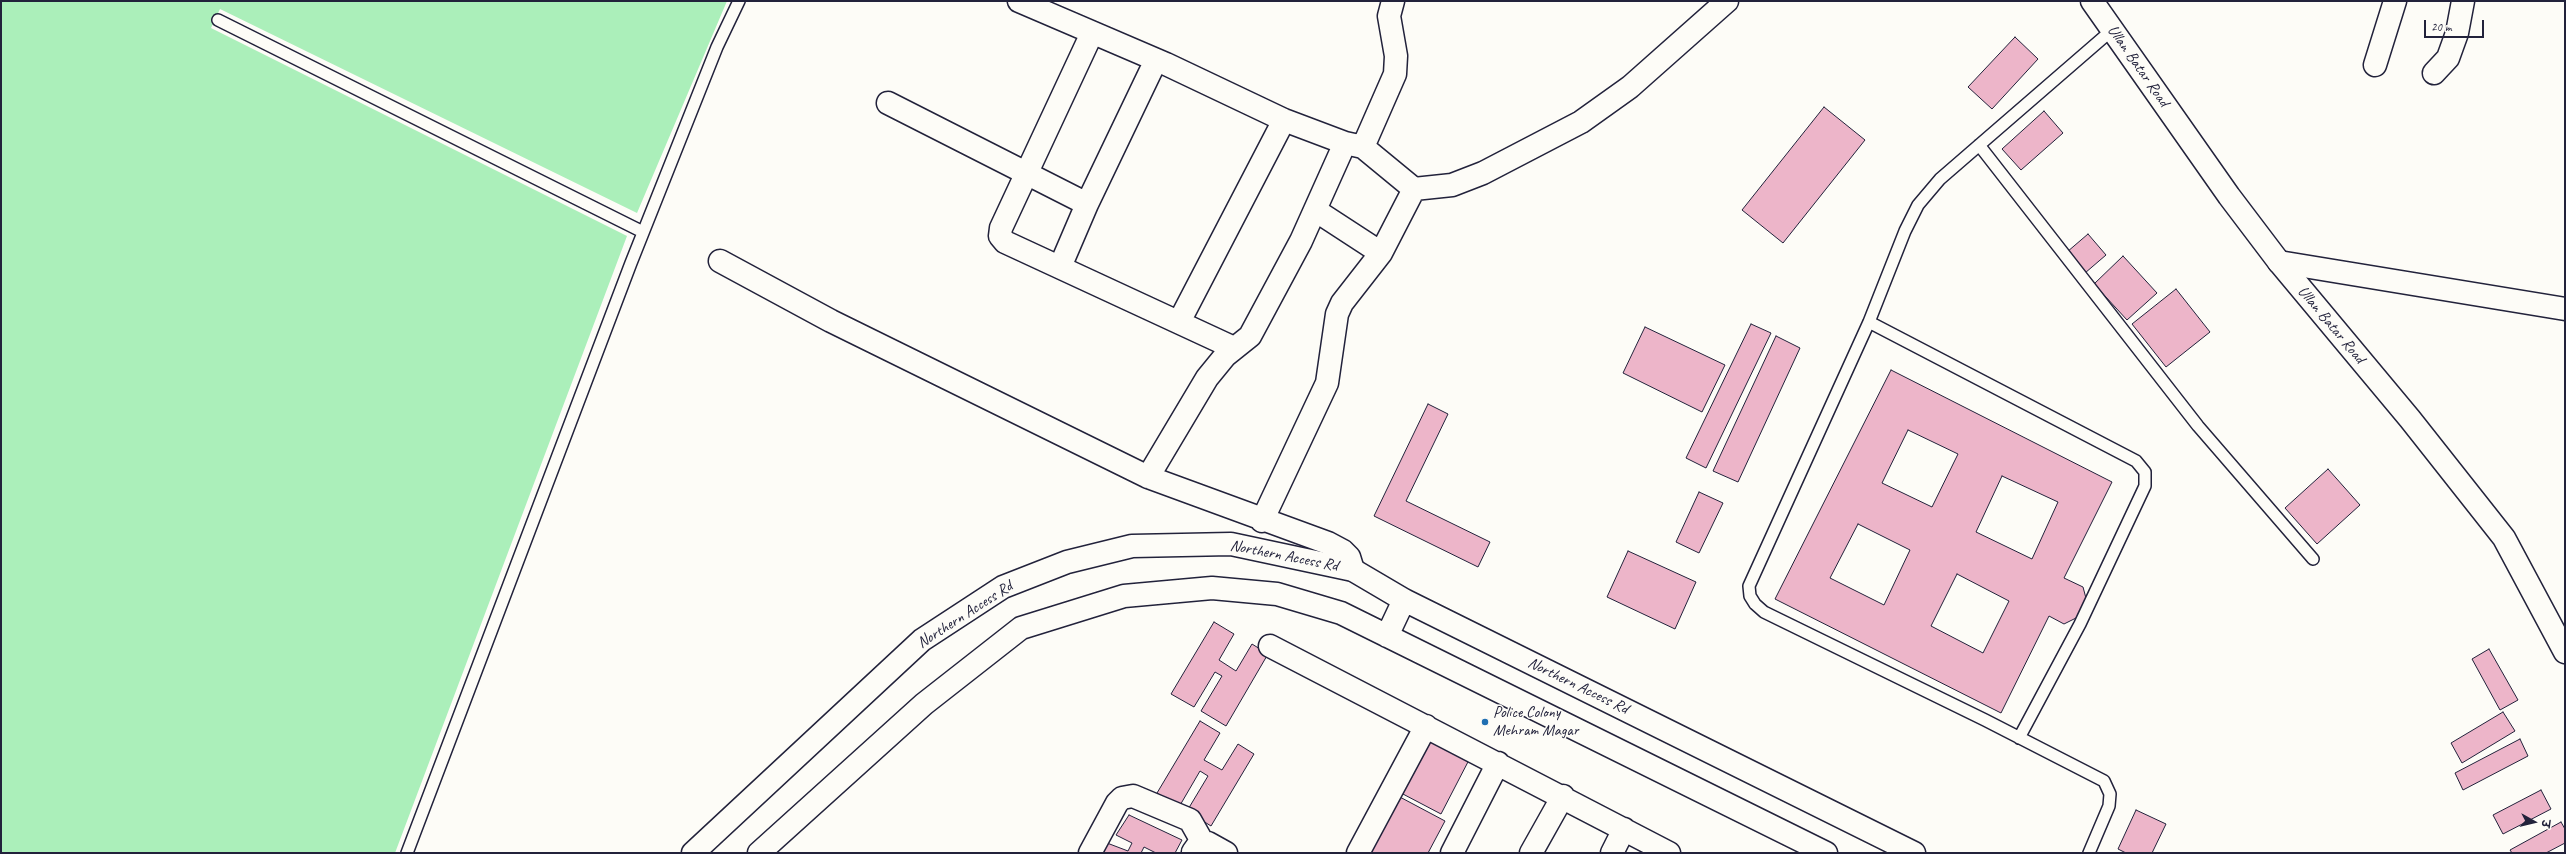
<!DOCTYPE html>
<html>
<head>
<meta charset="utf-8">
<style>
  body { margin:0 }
  #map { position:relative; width:2566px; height:854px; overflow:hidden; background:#fdfcf7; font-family:Caveat,"Playpen Sans Deva",sans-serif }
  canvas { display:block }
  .frame { position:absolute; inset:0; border:2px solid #22223b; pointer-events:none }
  .north { position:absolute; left:2514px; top:802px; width:40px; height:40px; -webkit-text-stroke:3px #fdfcf7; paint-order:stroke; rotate:98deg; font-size:11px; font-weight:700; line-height:16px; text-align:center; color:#22223b }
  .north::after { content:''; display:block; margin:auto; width:14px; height:18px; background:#22223b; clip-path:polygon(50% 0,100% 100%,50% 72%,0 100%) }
  .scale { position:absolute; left:2424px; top:20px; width:60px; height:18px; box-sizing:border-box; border:2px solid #22223b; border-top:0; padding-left:5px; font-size:12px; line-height:14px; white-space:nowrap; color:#22223b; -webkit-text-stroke:3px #fdfcf7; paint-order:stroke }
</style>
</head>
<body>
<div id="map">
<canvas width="2566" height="854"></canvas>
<div class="frame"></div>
<div class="north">उ</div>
<div class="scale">20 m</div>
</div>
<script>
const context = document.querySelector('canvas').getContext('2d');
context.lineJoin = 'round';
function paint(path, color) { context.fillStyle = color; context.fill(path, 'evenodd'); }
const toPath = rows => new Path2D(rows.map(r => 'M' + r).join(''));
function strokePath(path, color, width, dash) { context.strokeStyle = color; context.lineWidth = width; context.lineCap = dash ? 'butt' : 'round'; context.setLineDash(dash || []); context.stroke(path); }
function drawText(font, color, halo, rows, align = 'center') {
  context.font = font + ' Caveat,sans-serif'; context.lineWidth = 3; context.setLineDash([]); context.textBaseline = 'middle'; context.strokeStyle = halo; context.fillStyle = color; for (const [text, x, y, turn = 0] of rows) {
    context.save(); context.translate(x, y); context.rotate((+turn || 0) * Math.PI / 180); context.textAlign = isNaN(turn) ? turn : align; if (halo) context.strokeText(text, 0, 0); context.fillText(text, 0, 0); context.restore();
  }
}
paint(toPath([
  [1,1,727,1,637,213,220,9,211,28,627,236,395,853,1,853]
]), '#abefba');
const building = toPath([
  [2015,37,2038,59,1992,109,1968,87,2015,37],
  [1824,107,1865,140,1783,243,1742,210,1824,107],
  [2044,111,2063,133,2021,170,2002,149,2044,111],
  [2088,234,2106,255,2085,273,2067,252,2088,234],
  [2123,256,2157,293,2127,320,2094,284,2123,256],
  [2176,289,2210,332,2166,367,2132,324,2176,289],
  [1751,324,1771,333,1706,468,1686,458,1751,324],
  [1645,327,1725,365,1702,412,1623,373,1645,327],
  [1776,336,1800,348,1738,482,1713,471,1776,336],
  [1891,370,2112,482,2064,578,2083,587,2087,602,2080,616,2064,624,2049,616,2001,713,1775,599,1891,370],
  [1908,430,1958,454,1932,507,1882,483,1908,430],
  [2002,476,2058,502,2032,559,1976,532,2002,476],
  [1858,524,1910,550,1884,605,1830,578,1858,524],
  [1957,574,2009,601,1983,653,1931,626,1957,574],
  [1428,404,1448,414,1406,501,1490,542,1478,567,1374,516,1428,404],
  [2328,469,2360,505,2317,544,2285,508,2328,469],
  [1699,492,1723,503,1699,553,1676,542,1699,492],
  [1628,551,1696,582,1675,629,1607,597,1628,551],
  [1214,622,1234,634,1219,660,1236,671,1252,644,1268,654,1226,726,1201,711,1222,676,1215,672,1194,707,1171,694,1214,622],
  [2489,649,2518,700,2500,710,2472,659,2489,649],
  [2503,712,2515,731,2462,763,2451,743,2503,712],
  [1200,721,1220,733,1204,760,1222,770,1238,744,1254,754,1211,826,1187,811,1208,776,1200,771,1179,807,1157,793,1200,721],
  [1430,737,1470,758,1441,814,1401,793,1430,737],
  [2520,739,2528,756,2463,790,2455,773,2520,739],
  [2541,790,2551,809,2503,834,2493,815,2541,790],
  [1398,796,1445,821,1428,853,1367,853,1398,796],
  [2136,810,2166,824,2152,853,2126,853,2118,849,2136,810],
  [1129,815,1182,840,1175,853,1156,853,1144,847,1141,853,1103,853,1107,843,1128,851,1132,843,1116,835,1129,815],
  [2561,822,2565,829,2565,843,2546,853,2512,853,2510,850,2561,822]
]);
paint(building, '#edb5c9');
strokePath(building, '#22223b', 1);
const lane = toPath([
  [218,20,643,232],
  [1979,145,2198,426,2313,559],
  [1869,322,2136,461,2145,472,2145,486,2080,624,2019,738],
  [407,853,631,263,717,47,739,1],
  [2089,853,2109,806,2110,794,2104,781,1985,720,1764,612,1755,604,1750,596,1749,586,1869,322,1905,231,1918,205,1940,179,2112,30]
]);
const street = toPath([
  [1019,1,1166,64,1284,120,1345,143,1363,147,1414,189,1452,185,1483,173,1581,122,1630,87,1727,1],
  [1092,33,1001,228,1000,236,1005,242,1234,348],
  [2375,65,2395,1],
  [2434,73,2448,58,2457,33,2463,1],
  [888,103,1087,204],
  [1363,147,1395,74,1396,56,1389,16,1393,1],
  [1315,210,1381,253],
  [720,261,831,321,1148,477,1328,543,1343,551,1349,557,1353,570],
  [2279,262,2565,309],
  [1060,267,1087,204,1156,60],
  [1179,322,1284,120],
  [1148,477,1207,378,1225,356,1250,336,1301,241,1345,143],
  [1262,521,1327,383,1337,314,1342,303,1381,253,1414,189],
  [1270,646,1669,853],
  [1193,852,1198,845,1208,843,1226,853],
  [1090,853,1117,803,1122,798,1133,796,1190,820,1203,843],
  [1358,853,1426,726],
  [1452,853,1498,763],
  [1531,853,1563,796],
  [1612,853,1624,829]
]);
const secondary = toPath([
  [2092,1,2229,196,2279,262,2410,419,2504,538,2565,652],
  [1387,636,1404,600],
  [693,853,922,640,1003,587,1067,562,1132,546,1231,544,1353,570,1404,600,1914,853],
  [759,853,924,704,1021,628,1124,596,1212,588,1277,594,1341,613,1826,853]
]);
strokePath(lane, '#22223b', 14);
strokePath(street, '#22223b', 25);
strokePath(secondary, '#22223b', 25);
strokePath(lane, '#fdfcf7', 11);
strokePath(street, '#fdfcf7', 22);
strokePath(secondary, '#fdfcf7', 22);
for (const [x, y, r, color] of [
  [1485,722,4,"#1f6fb2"]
]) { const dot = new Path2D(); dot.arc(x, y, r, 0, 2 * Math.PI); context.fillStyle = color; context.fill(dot); strokePath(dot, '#fdfcf7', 1.5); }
drawText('16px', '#22223b', '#fdfcf7', [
  ["Ullan Batar Road",2138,66,55],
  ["Ullan Batar Road",2331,325,50],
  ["Northern Access Rd",1284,556,11],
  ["Northern Access Rd",965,615,-33],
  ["Northern Access Rd",1578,686,26]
]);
drawText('16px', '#22223b', '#fdfcf7', [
  ["Police Colony",1493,713],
  ["Mehram Magar",1493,731]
], 'left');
</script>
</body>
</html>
